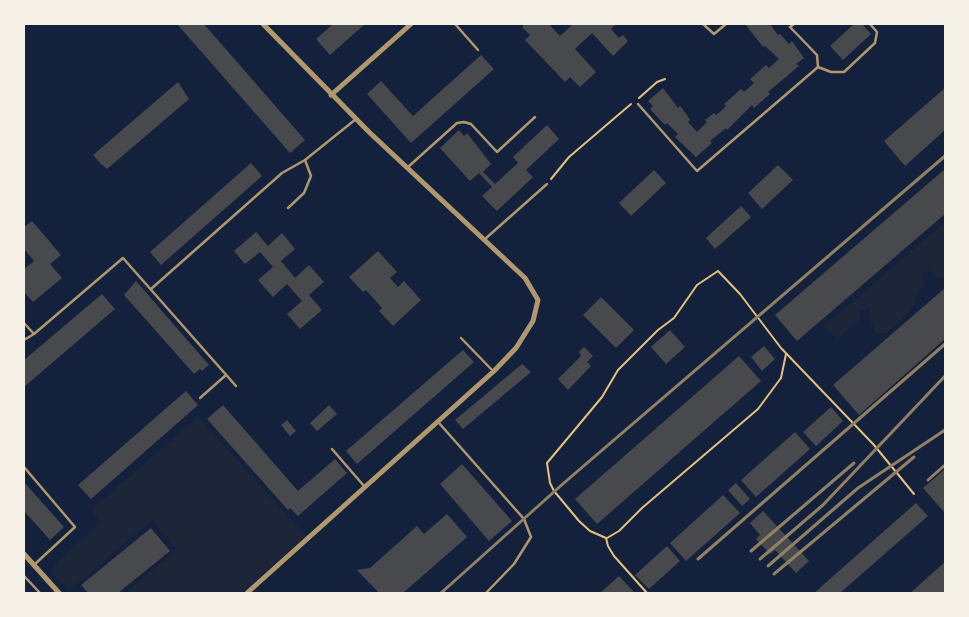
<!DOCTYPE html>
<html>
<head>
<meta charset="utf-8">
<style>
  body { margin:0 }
  #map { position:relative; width:969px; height:617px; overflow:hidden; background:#14213d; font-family:"Roboto Condensed",sans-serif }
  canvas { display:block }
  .frame { position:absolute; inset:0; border:25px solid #f6f1e7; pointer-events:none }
</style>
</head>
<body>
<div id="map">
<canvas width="969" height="617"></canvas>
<div class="frame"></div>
</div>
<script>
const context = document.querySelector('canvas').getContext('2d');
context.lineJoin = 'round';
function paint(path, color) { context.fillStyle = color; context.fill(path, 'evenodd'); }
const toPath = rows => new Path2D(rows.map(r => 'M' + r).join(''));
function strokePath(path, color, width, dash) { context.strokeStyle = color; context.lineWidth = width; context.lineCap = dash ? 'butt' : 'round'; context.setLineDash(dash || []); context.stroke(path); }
paint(toPath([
  [945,222,945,278,937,277,928,270,922,275,925,282,911,309,898,324,886,333,876,333,868,316,870,307,860,312,860,320,837,339,824,326],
  [198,417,306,536,241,593,126,593,176,549,152,520,69,591,50,570,101,521,91,510]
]), '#1d2539');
paint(toPath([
  [177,24,204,24,305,140,290,153],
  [333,24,365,24,330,55,316,39],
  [525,24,549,24,560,36,573,24,616,24,611,29,619,38,623,35,628,41,613,56,592,33,575,49,596,72,580,87,570,77,565,82,525,40,530,35,522,27],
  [745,24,770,24,778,35,780,34,789,44,792,41,804,58,796,64,799,66,768,92,770,94,754,108,752,105,727,130,726,128,710,141,712,143,696,157,675,137,678,134,667,123,665,125,650,109,653,106,648,101,663,88,678,108,680,106,687,115,690,120,688,122,697,132,707,122,705,120,714,113,716,115,721,111,726,106,724,104,741,89,744,92,754,83,750,79,766,65,769,68,779,59,765,46,763,47],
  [854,24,862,24,871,34,843,60,830,46],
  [481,55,494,69,411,143,367,94,381,81,413,116],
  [178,82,189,99,107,169,100,163,93,155],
  [945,88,945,130,905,166,884,141],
  [547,125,559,139,526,170,533,177,497,211,482,196,492,187,479,173,470,181,440,148,459,130,464,136,467,133,491,164,483,172,495,184,518,163,513,157],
  [251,163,262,176,161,265,150,252],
  [778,165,793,180,762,209,748,193],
  [945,169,945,214,797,341,775,315],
  [654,170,666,183,631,216,619,203],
  [741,206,751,217,715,249,706,238],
  [32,221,61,255,50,264,62,278,33,302,24,292,24,269,34,261,24,249,24,227],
  [256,232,268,246,282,233,295,249,281,261,295,278,309,265,324,282,309,295,322,310,300,329,287,314,302,301,287,284,273,297,258,280,273,267,260,252,245,264,234,251],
  [378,251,397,272,390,278,398,287,404,281,421,300,393,326,379,311,382,308,366,290,363,292,349,277],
  [136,281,209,365,202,371,200,369,194,374,124,295],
  [945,288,945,339,859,415,833,385],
  [102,294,115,309,24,387,24,360],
  [601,297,634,330,616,348,583,315],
  [670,330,685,347,666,364,651,347],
  [764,346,775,359,762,371,751,357],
  [584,347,593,356,587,362,591,366,568,390,558,379,581,356,579,352],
  [463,350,474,362,357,464,346,451],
  [739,356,761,381,597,524,575,499],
  [522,364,531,372,463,429,455,420],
  [186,391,198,405,91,499,78,485],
  [223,405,298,491,335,459,347,473,298,516,290,508,288,510,207,419],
  [329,405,337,414,317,431,310,423],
  [831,407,843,421,816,446,803,432],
  [287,420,296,431,290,436,281,425],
  [795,432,810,449,756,497,741,480],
  [462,464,512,521,489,541,440,484],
  [945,469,945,513,923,488],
  [24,482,64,527,50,540,24,511],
  [736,483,750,499,742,506,728,490],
  [723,495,740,513,686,561,670,543],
  [916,503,928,516,840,593,814,593],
  [763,511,809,561,796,573,775,550,770,554,756,539,760,535,750,523],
  [447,514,467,537,403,593,379,593,357,570,370,568,417,526,424,534],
  [151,528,170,551,118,593,88,593,81,585],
  [667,546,680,561,649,589,635,575],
  [945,562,945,593,910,593],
  [619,576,635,593,600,593]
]), '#48494c');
strokePath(toPath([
  [639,98,657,82,665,79],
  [551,179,569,157,631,104],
  [607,538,619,531,642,508,758,409,781,378,786,354],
  [647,593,614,556,608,546,606,538,590,531,579,521,554,491,550,483,547,463,602,397,618,370,658,330,674,318,697,285,718,271,740,294,781,348,874,445,914,494]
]), '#e5c07b', 2);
strokePath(toPath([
  [455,24,478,50],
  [703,24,714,34,726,24],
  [818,67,831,72,844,72,875,43,877,32,870,24],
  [638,104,697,171,818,67,817,55,790,27,794,24],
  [408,167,457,123,464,122,471,124,497,152,535,117],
  [288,208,304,193,311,176,305,160],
  [485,239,547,184],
  [151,289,282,173,305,160,356,119],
  [24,323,34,334],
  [461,338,493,371],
  [24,340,34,334,123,258,236,386],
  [200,398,226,375],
  [439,423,524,519,531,537,514,564,486,593],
  [332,449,364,486],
  [24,467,75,527,35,564],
  [24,576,40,593]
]), '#b1986c', 2.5);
strokePath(toPath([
  [331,95,411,24],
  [24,554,59,593],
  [247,593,494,371,516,348,533,321,538,300,525,278,369,132,263,24]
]), '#b1986c', 5);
strokePath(toPath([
  [928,480,945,465],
  [751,551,854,463],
  [698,559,945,344],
  [760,559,823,505,945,376],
  [768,566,858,488,945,430],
  [774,574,914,457],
  [441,593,565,482,945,156]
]), '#918062', 3);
</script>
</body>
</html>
